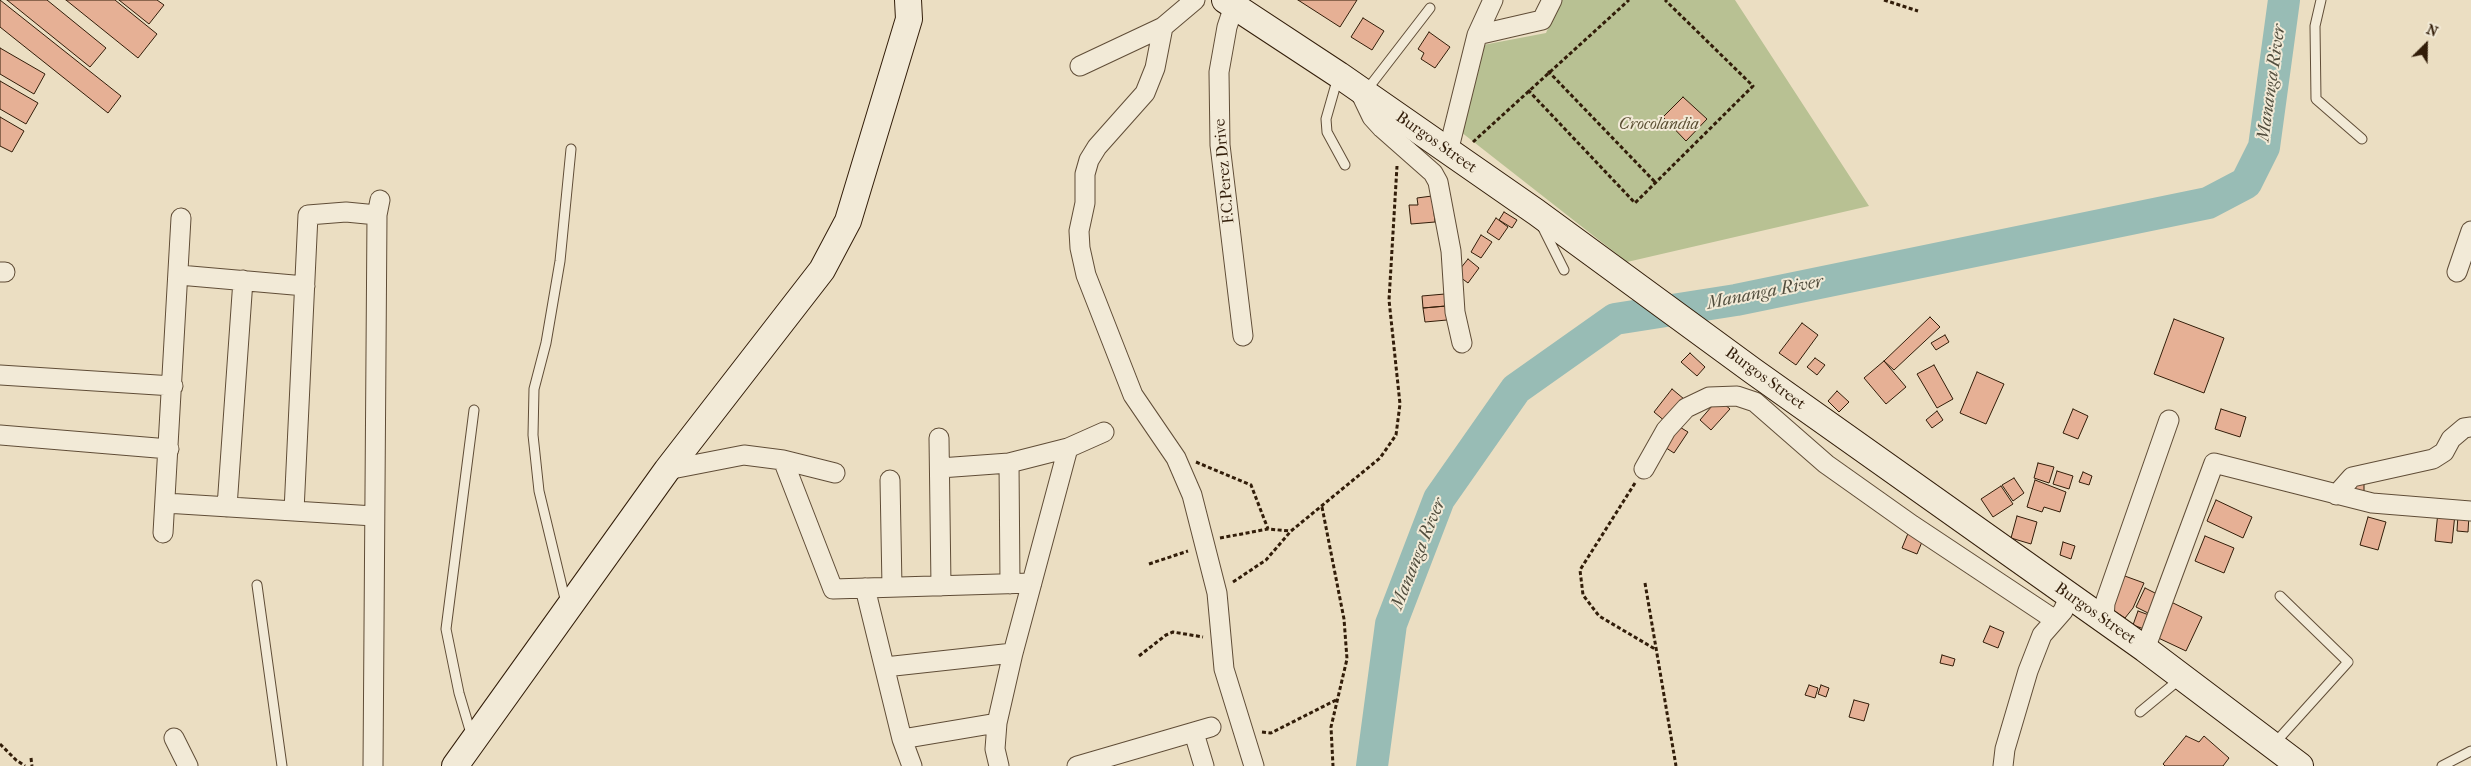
<!DOCTYPE html>
<html>
<head>
<meta charset="utf-8">
<style>
  body { margin:0 }
  #map { position:relative; width:2471px; height:766px; overflow:hidden; background:#ebdec2; font-family:"IM FELL French Canon",serif }
  canvas { display:block }
  .north { position:absolute; left:2401px; top:20px; width:50px; height:50px; -webkit-text-stroke:4px #f2ead7; paint-order:stroke; rotate:23deg; font-size:14px; font-weight:700; line-height:20px; text-align:center; color:#321d09 }
  .north::after { content:''; display:block; margin:auto; width:18px; height:22px; background:#321d09; clip-path:polygon(50% 0,100% 100%,50% 72%,0 100%) }
</style>
</head>
<body>
<div id="map">
<canvas width="2471" height="766"></canvas>
<div class="north">N</div>
</div>
<script>
const context = document.querySelector('canvas').getContext('2d');
context.lineJoin = 'round';
function paint(path, color) { context.fillStyle = color; context.fill(path, 'evenodd'); }
const toPath = rows => new Path2D(rows.map(r => 'M' + r).join(''));
function strokePath(path, color, width, dash) { context.strokeStyle = color; context.lineWidth = width; context.lineCap = dash ? 'butt' : 'round'; context.setLineDash(dash || []); context.stroke(path); }
function drawText(font, color, halo, rows, align = 'center') {
  context.font = font + ' "IM FELL French Canon",serif'; context.lineWidth = 4; context.setLineDash([]); context.textBaseline = 'middle'; context.strokeStyle = halo; context.fillStyle = color; for (const [text, x, y, turn = 0] of rows) {
    context.save(); context.translate(x, y); context.rotate((+turn || 0) * Math.PI / 180); context.textAlign = isNaN(turn) ? turn : align; if (halo) context.strokeText(text, 0, 0); context.fillText(text, 0, 0); context.restore();
  }
}
paint(toPath([
  [1560,0,1735,0,1869,206,1627,262,1461,132,1483,45,1546,33]
]), '#b8c193');
strokePath(toPath([
  [1372,766,1391,624,1439,499,1516,389,1615,319,1736,300,2208,203,2246,183,2264,147,2284,0]
]), '#98bcb5', 32);
const building = toPath([
  [0,0,121,96,108,113,0,27,0,0],
  [7,0,47,0,106,48,90,67,7,0],
  [66,0,115,0,157,34,138,58,66,0],
  [119,0,157,0,164,5,149,24,119,0],
  [1298,0,1357,0,1340,27,1298,0],
  [1363,18,1384,31,1372,50,1351,37,1363,18],
  [1429,32,1450,47,1435,68,1421,59,1424,53,1418,49,1429,32],
  [0,48,45,74,34,94,0,74,0,48],
  [0,81,38,103,26,124,0,109,0,81],
  [1683,97,1707,119,1686,141,1663,117,1683,97],
  [0,117,24,131,12,152,0,146,0,117],
  [1432,196,1435,222,1411,224,1409,205,1418,205,1417,198,1432,196],
  [1504,212,1517,220,1512,228,1499,220,1504,212],
  [1496,218,1508,227,1499,240,1487,232,1496,218],
  [1481,235,1492,242,1481,258,1471,252,1481,235],
  [1468,259,1479,268,1468,283,1456,274,1468,259],
  [1445,294,1446,306,1423,308,1422,296,1445,294],
  [1446,306,1447,320,1425,322,1423,308,1446,306],
  [1930,317,1940,327,1894,370,1884,361,1930,317],
  [2174,319,2224,338,2204,393,2154,374,2174,319],
  [1802,323,1818,335,1796,365,1779,353,1802,323],
  [1945,335,1949,342,1936,350,1931,343,1945,335],
  [1690,353,1705,367,1697,376,1681,362,1690,353],
  [1815,358,1825,365,1817,375,1807,367,1815,358],
  [1884,361,1906,387,1886,404,1864,378,1884,361],
  [1934,365,1953,399,1937,408,1917,374,1934,365],
  [1977,372,2004,384,1986,424,1960,413,1977,372],
  [1672,389,1684,399,1666,422,1654,412,1672,389],
  [1837,391,1849,402,1839,412,1828,401,1837,391],
  [1718,399,1730,409,1711,430,1700,420,1718,399],
  [2073,409,2088,416,2078,439,2063,433,2073,409],
  [2221,409,2246,417,2240,437,2215,429,2221,409],
  [1937,411,1943,420,1932,428,1926,420,1937,411],
  [1673,423,1688,432,1674,453,1660,444,1673,423],
  [2038,463,2054,467,2049,483,2034,478,2038,463],
  [2057,471,2073,476,2069,489,2053,484,2057,471],
  [2083,472,2092,476,2089,485,2079,482,2083,472],
  [2014,478,2024,493,2013,501,2002,485,2014,478],
  [2035,480,2066,492,2060,512,2044,507,2042,512,2027,507,2035,480],
  [2355,480,2364,480,2364,493,2355,493,2355,480],
  [2001,486,2013,504,1993,517,1981,499,2001,486],
  [2216,500,2252,517,2243,538,2207,521,2216,500],
  [2438,512,2455,514,2452,543,2435,541,2438,512],
  [2458,515,2469,515,2468,532,2457,531,2458,515],
  [2017,516,2037,522,2031,544,2011,538,2017,516],
  [2368,517,2386,522,2378,550,2360,545,2368,517],
  [1909,531,1924,537,1917,554,1902,548,1909,531],
  [2205,536,2234,548,2224,573,2195,561,2205,536],
  [2063,542,2075,546,2071,559,2060,555,2063,542],
  [2122,575,2144,583,2133,608,2125,618,2109,608,2122,575],
  [2145,588,2157,594,2148,613,2136,607,2145,588],
  [2169,601,2202,617,2186,651,2152,635,2169,601],
  [2138,611,2149,615,2144,629,2133,625,2138,611],
  [1990,626,2004,632,1998,648,1983,642,1990,626],
  [1942,655,1955,659,1953,666,1940,663,1942,655],
  [1809,685,1818,688,1815,698,1805,695,1809,685],
  [1821,685,1829,688,1826,697,1818,694,1821,685],
  [1854,700,1869,704,1864,721,1849,717,1854,700],
  [2186,736,2199,742,2204,736,2229,758,2223,766,2165,766,2163,764,2186,736]
]);
paint(building, '#e6b095');
strokePath(building, '#321d09', 1);
const lane = toPath([
  [2321,0,2315,26,2316,99,2362,139],
  [1338,77,1326,119,1327,132,1345,165],
  [1366,91,1430,8],
  [1542,226,1564,270],
  [257,585,282,766],
  [566,603,539,491,533,435,534,389,546,343,560,261,571,149],
  [2140,712,2180,679],
  [472,737,459,693,446,629,474,410],
  [2274,744,2348,662,2280,596],
  [2442,766,2471,751]
]);
const street = toPath([
  [1234,6,1227,27,1219,72,1220,145,1243,336],
  [1163,27,1155,68,1145,93,1097,147,1089,160,1085,174,1085,203,1079,231,1080,248,1086,275,1133,395,1176,458,1192,495,1217,593,1224,669,1254,766],
  [1477,35,1542,20,1552,0],
  [1080,66,1163,27,1195,0],
  [1359,90,1372,117,1382,128,1433,173,1438,182,1451,251,1455,312,1462,343],
  [1448,152,1477,35,1493,0],
  [0,272,5,272],
  [2457,272,2471,231],
  [179,275,305,286],
  [0,375,173,386],
  [0,435,169,449],
  [939,438,941,586],
  [783,460,833,589,1032,583],
  [1009,463,1010,584],
  [940,468,1009,463,1068,448,1104,432],
  [1644,469,1666,430,1686,408,1709,397,1737,396,1755,402,1826,464,1912,525,2055,620],
  [667,470,744,455,783,460,835,473],
  [890,480,892,587],
  [2336,495,2352,477,2433,459,2444,452,2451,439,2464,428,2471,427],
  [165,503,374,516],
  [227,507,243,280],
  [294,511,308,215,346,212,377,215],
  [163,533,181,218],
  [865,588,902,739,912,766],
  [2104,620,2105,603,2169,420],
  [2145,649,2214,463,2372,503,2471,511],
  [885,667,1013,653],
  [1194,733,1204,766],
  [174,738,188,766],
  [902,739,997,723],
  [373,766,377,215,380,200],
  [999,766,995,749,997,723,1013,653,1068,448],
  [1077,766,1211,727],
  [2003,766,2005,749,2028,671,2042,635,2063,611,2069,597]
]);
const secondary = toPath([
  [1225,0,1339,75,1536,212,1753,371,2145,649,2300,766],
  [455,766,667,470,822,270,848,221,909,19,908,0]
]);
strokePath(lane, '#604d37', 11);
strokePath(street, '#604d37', 21);
strokePath(secondary, '#321d09', 28);
strokePath(toPath([
  [1884,0,1918,11],
  [1548,71,1655,182],
  [1528,90,1635,203,1753,86,1665,0],
  [1473,142,1629,0],
  [1196,462,1251,485,1268,529],
  [1635,483,1580,570,1583,595,1599,616,1655,649],
  [1322,507,1344,619,1347,659,1331,727,1333,766],
  [1220,538,1268,529,1290,531],
  [1149,564,1188,551],
  [1233,582,1266,560,1291,531,1380,458,1396,435,1400,404,1389,300,1397,166],
  [1645,583,1676,766],
  [1139,656,1166,635,1173,632,1203,637],
  [1262,732,1271,733,1336,700],
  [0,744,16,760,25,766],
  [31,758,32,766]
]), '#321d09', 3, [4, 2.5]);
strokePath(lane, '#f2ead7', 9);
strokePath(street, '#f2ead7', 19);
strokePath(secondary, '#f2ead7', 26);
drawText('italic 16px', '#5a4e32', '#f2ead7', [
  ["Crocolandia",1659,125]
]);
drawText('16px', '#321d09', '#f2ead7', [
  ["Burgos Street",1436,143,35],
  ["F.C.Perez Drive",1225,171,-95],
  ["Burgos Street",1765,379,36],
  ["Burgos Street",2095,614,35]
]);
drawText('italic 18px', '#514d3d', '#f2ead7', [
  ["Mananga River",2272,83,-82],
  ["Mananga River",1765,293,-11],
  ["Mananga River",1419,554,-68]
]);
</script>
</body>
</html>
